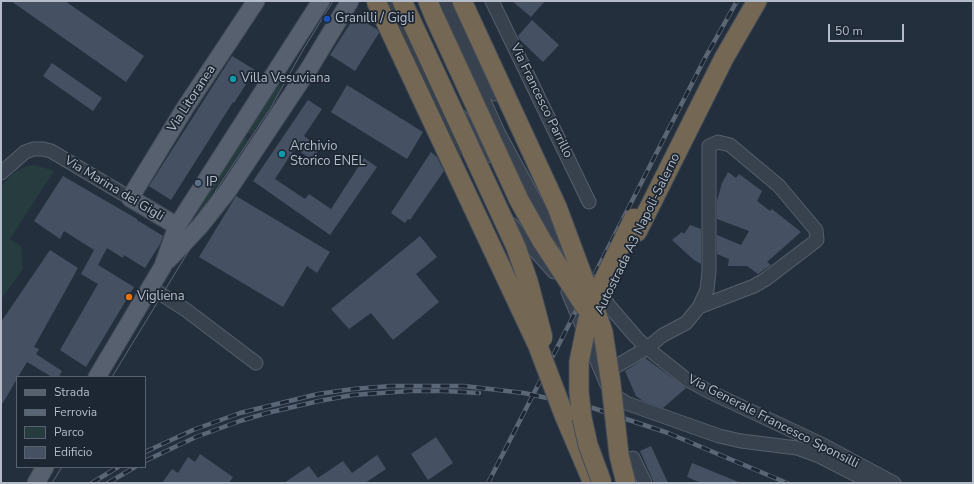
<!DOCTYPE html>
<html>
<head>
<meta charset="utf-8">
<style>
  body { margin:0 }
  #map { position:relative; width:974px; height:484px; overflow:hidden; background:#242f3e; font-family:"Nunito Sans",sans-serif }
  canvas { display:block }
  .frame { position:absolute; inset:0; border:2px solid #b4bcc9; pointer-events:none }
  .legend { position:absolute; left:16px; top:376px; width:130px; height:92px; box-sizing:border-box; background:#1d2633; border:1px solid #59626f; margin:0; padding:5px 7px; list-style:none; font-size:12px; color:#b4bcc9 }
  .legend li { display:flex; align-items:center; gap:8px; height:20px }
  .legend b { width:20px; border:1px solid #59626f }
  .scale { position:absolute; left:828px; top:24px; width:76px; height:18px; box-sizing:border-box; border:2px solid #b4bcc9; border-top:0; padding-left:5px; font-size:12px; line-height:14px; white-space:nowrap; color:#b4bcc9; -webkit-text-stroke:3px #1d2633; paint-order:stroke }
</style>
</head>
<body>
<div id="map">
<canvas width="974" height="484"></canvas>
<div class="frame"></div>
<ul class="legend">
<li><b style="height:5px;background:#56606e"></b>Strada</li>
<li><b style="height:5px;background:#5a6575"></b>Ferrovia</li>
<li><b style="height:11px;background:#263c3f"></b>Parco</li>
<li><b style="height:11px;background:#455162"></b>Edificio</li>
</ul>
<div class="scale">50 m</div>
</div>
<script>
const context = document.querySelector('canvas').getContext('2d');
context.lineJoin = 'round';
function paint(path, color) { context.fillStyle = color; context.fill(path, 'evenodd'); }
const toPath = rows => new Path2D(rows.map(r => 'M' + r).join(''));
function strokePath(path, color, width, dash) { context.strokeStyle = color; context.lineWidth = width; context.lineCap = dash ? 'butt' : 'round'; context.setLineDash(dash || []); context.stroke(path); }
function drawText(font, color, halo, rows, align = 'center') {
  context.font = font + ' "Nunito Sans",sans-serif'; context.lineWidth = 3.5; context.setLineDash([]); context.textBaseline = 'middle'; context.strokeStyle = halo; context.fillStyle = color; for (const [text, x, y, turn = 0] of rows) {
    context.save(); context.translate(x, y); context.rotate((+turn || 0) * Math.PI / 180); context.textAlign = isNaN(turn) ? turn : align; if (halo) context.strokeText(text, 0, 0); context.fillText(text, 0, 0); context.restore();
  }
}
paint(toPath([
  [279,84,282,85,276,97,251,135,247,132],
  [243,136,248,140,213,192,206,207,194,215],
  [35,165,54,171,10,239,21,246,23,269,1,300,1,186,16,171,27,166]
]), '#263c3f');
paint(toPath([
  [11,1,65,1,144,56,126,82],
  [512,1,545,1,531,17],
  [355,16,378,30,379,33,355,71,330,55],
  [532,20,559,45,543,62,520,40,518,36],
  [232,56,255,70,234,103,233,102,171,200,149,186],
  [52,63,102,98,93,111,43,76],
  [347,85,423,132,407,159,331,112],
  [308,100,322,109,304,136,320,148,312,160,295,148,275,179,305,199,309,194,331,209,364,158,377,167,330,235,253,181],
  [431,152,437,157,444,171,410,220,408,219,405,223,391,213],
  [728,172,736,178,739,174,762,191,757,201,770,211,772,209,801,232,767,262,771,265,758,274,747,266,728,266,729,259,717,254,717,235,741,245,749,231,717,219,717,201,722,183],
  [63,176,137,219,137,220,163,236,160,244,145,268,124,255,123,258,107,248,98,265,134,287,86,367,60,350,98,284,81,274,94,250,64,231,60,239,34,221],
  [236,196,330,252,317,273,307,266,283,307,199,257],
  [690,225,701,229,701,264,694,260,672,240,682,232,684,234],
  [420,236,437,257,416,274,439,302,393,340,371,313,349,329,331,309],
  [50,250,78,268,34,347,39,349,36,354,62,371,59,377,52,377,27,362,18,377,17,377,17,379,1,406,1,322],
  [645,358,686,388,663,408,643,401,636,396,625,371],
  [436,437,453,463,428,480,411,454],
  [651,446,668,483,654,483,640,451],
  [200,454,233,477,229,483,162,483,172,469,178,473,188,457,195,462],
  [377,455,386,469,365,483,284,483,309,466,318,478,343,461,352,473],
  [692,463,741,483,701,483,687,477]
]), '#455162');
const minor = toPath([
  [439,1,498,132,544,217,567,247],
  [450,1,495,94],
  [492,1,589,202],
  [461,117,492,156],
  [1,173,25,152,33,149,43,149,51,151,130,198],
  [511,224,554,272],
  [594,285,610,307,635,336,647,348,686,379,708,391,823,445,894,483],
  [150,287,186,310,256,363],
  [568,292,608,387,617,397,626,403,719,436,741,441,797,448,819,456,872,483],
  [603,374,647,348,663,335,686,323,699,307,707,290,709,271,709,146,718,142,730,145,779,186,816,230,817,240,766,279,754,286,699,307],
  [633,458,645,483]
]);
const major = toPath([
  [177,226,130,198,185,108,256,1],
  [168,260,200,226,227,192,310,67,350,1],
  [97,377,163,266,177,226,184,215,321,1],
  [36,483,45,467]
]);
const highway = toPath([
  [428,1,435,18],
  [637,232,724,58,757,1],
  [564,415,593,483]
]);
strokePath(minor, '#565f6c', 15);
strokePath(major, '#414a57', 19);
strokePath(highway, '#434c59', 21);
strokePath(minor, '#38414e', 13);
strokePath(major, '#56606e', 17);
strokePath(highway, '#746855', 19);
strokePath(toPath([
  [112,377,188,252,216,190,271,107,303,50,333,1],
  [52,483,62,467]
]), '#5a6575', 1);
const rail = toPath([
  [145,452,193,430,240,413,318,394,353,389,391,386,464,386,524,393,593,408,668,433,787,483],
  [145,461,196,437,240,421,267,413,319,401,353,395,409,391,445,391,479,393],
  [92,483,118,467],
  [108,483,135,467],
  [488,483,705,58,737,1]
]);
strokePath(rail, '#5a6575', 4.5);
strokePath(rail, '#1d2633', 3, [9]);
const minorBridge = toPath([
  [389,1,460,149]
]);
const highwayBridge = toPath([
  [376,1,538,346,564,415],
  [402,1,516,247,528,281,543,338],
  [462,1,557,207,595,309,603,332,611,384,619,455,626,483],
  [435,18,519,200,542,241,586,308],
  [602,483,588,445,582,418,579,392,579,362,587,323,595,298,634,218]
]);
strokePath(minorBridge, '#565f6c', 15, []);
strokePath(highwayBridge, '#434c59', 21, []);
strokePath(minorBridge, '#38414e', 13);
strokePath(highwayBridge, '#746855', 19);
for (const [x, y, r, color] of [
  [327,19,4,"#1a4fb4"],
  [233,79,4,"#0f9aa8"],
  [282,154,4,"#0f9aa8"],
  [198,183,4,"#5c6f8a"],
  [129,297,4,"#e8710a"]
]) { const dot = new Path2D(); dot.arc(x, y, r, 0, 2 * Math.PI); context.fillStyle = color; context.fill(dot); strokePath(dot, '#1d2633', 1.5); }
drawText('13px', '#b4bcc9', '#1d2633', [
  ["Granilli / Gigli",335,19],
  ["Villa Vesuviana",241,79],
  ["Archivio",290,147],
  ["Storico ENEL",290,162],
  ["IP",206,183],
  ["Vigliena",137,297]
], 'left');
drawText('13px', '#b4bcc9', '#1d2633', [
  ["Via Litoranea",192,99,-57],
  ["Via Francesco Parrillo",541,101,64],
  ["Via Marina dei Gigli",114,189,31],
  ["Autostrada A3 Napoli-Salerno",638,234,-64],
  ["Via Generale Francesco Sponsilli",773,422,27]
]);
</script>
</body>
</html>
